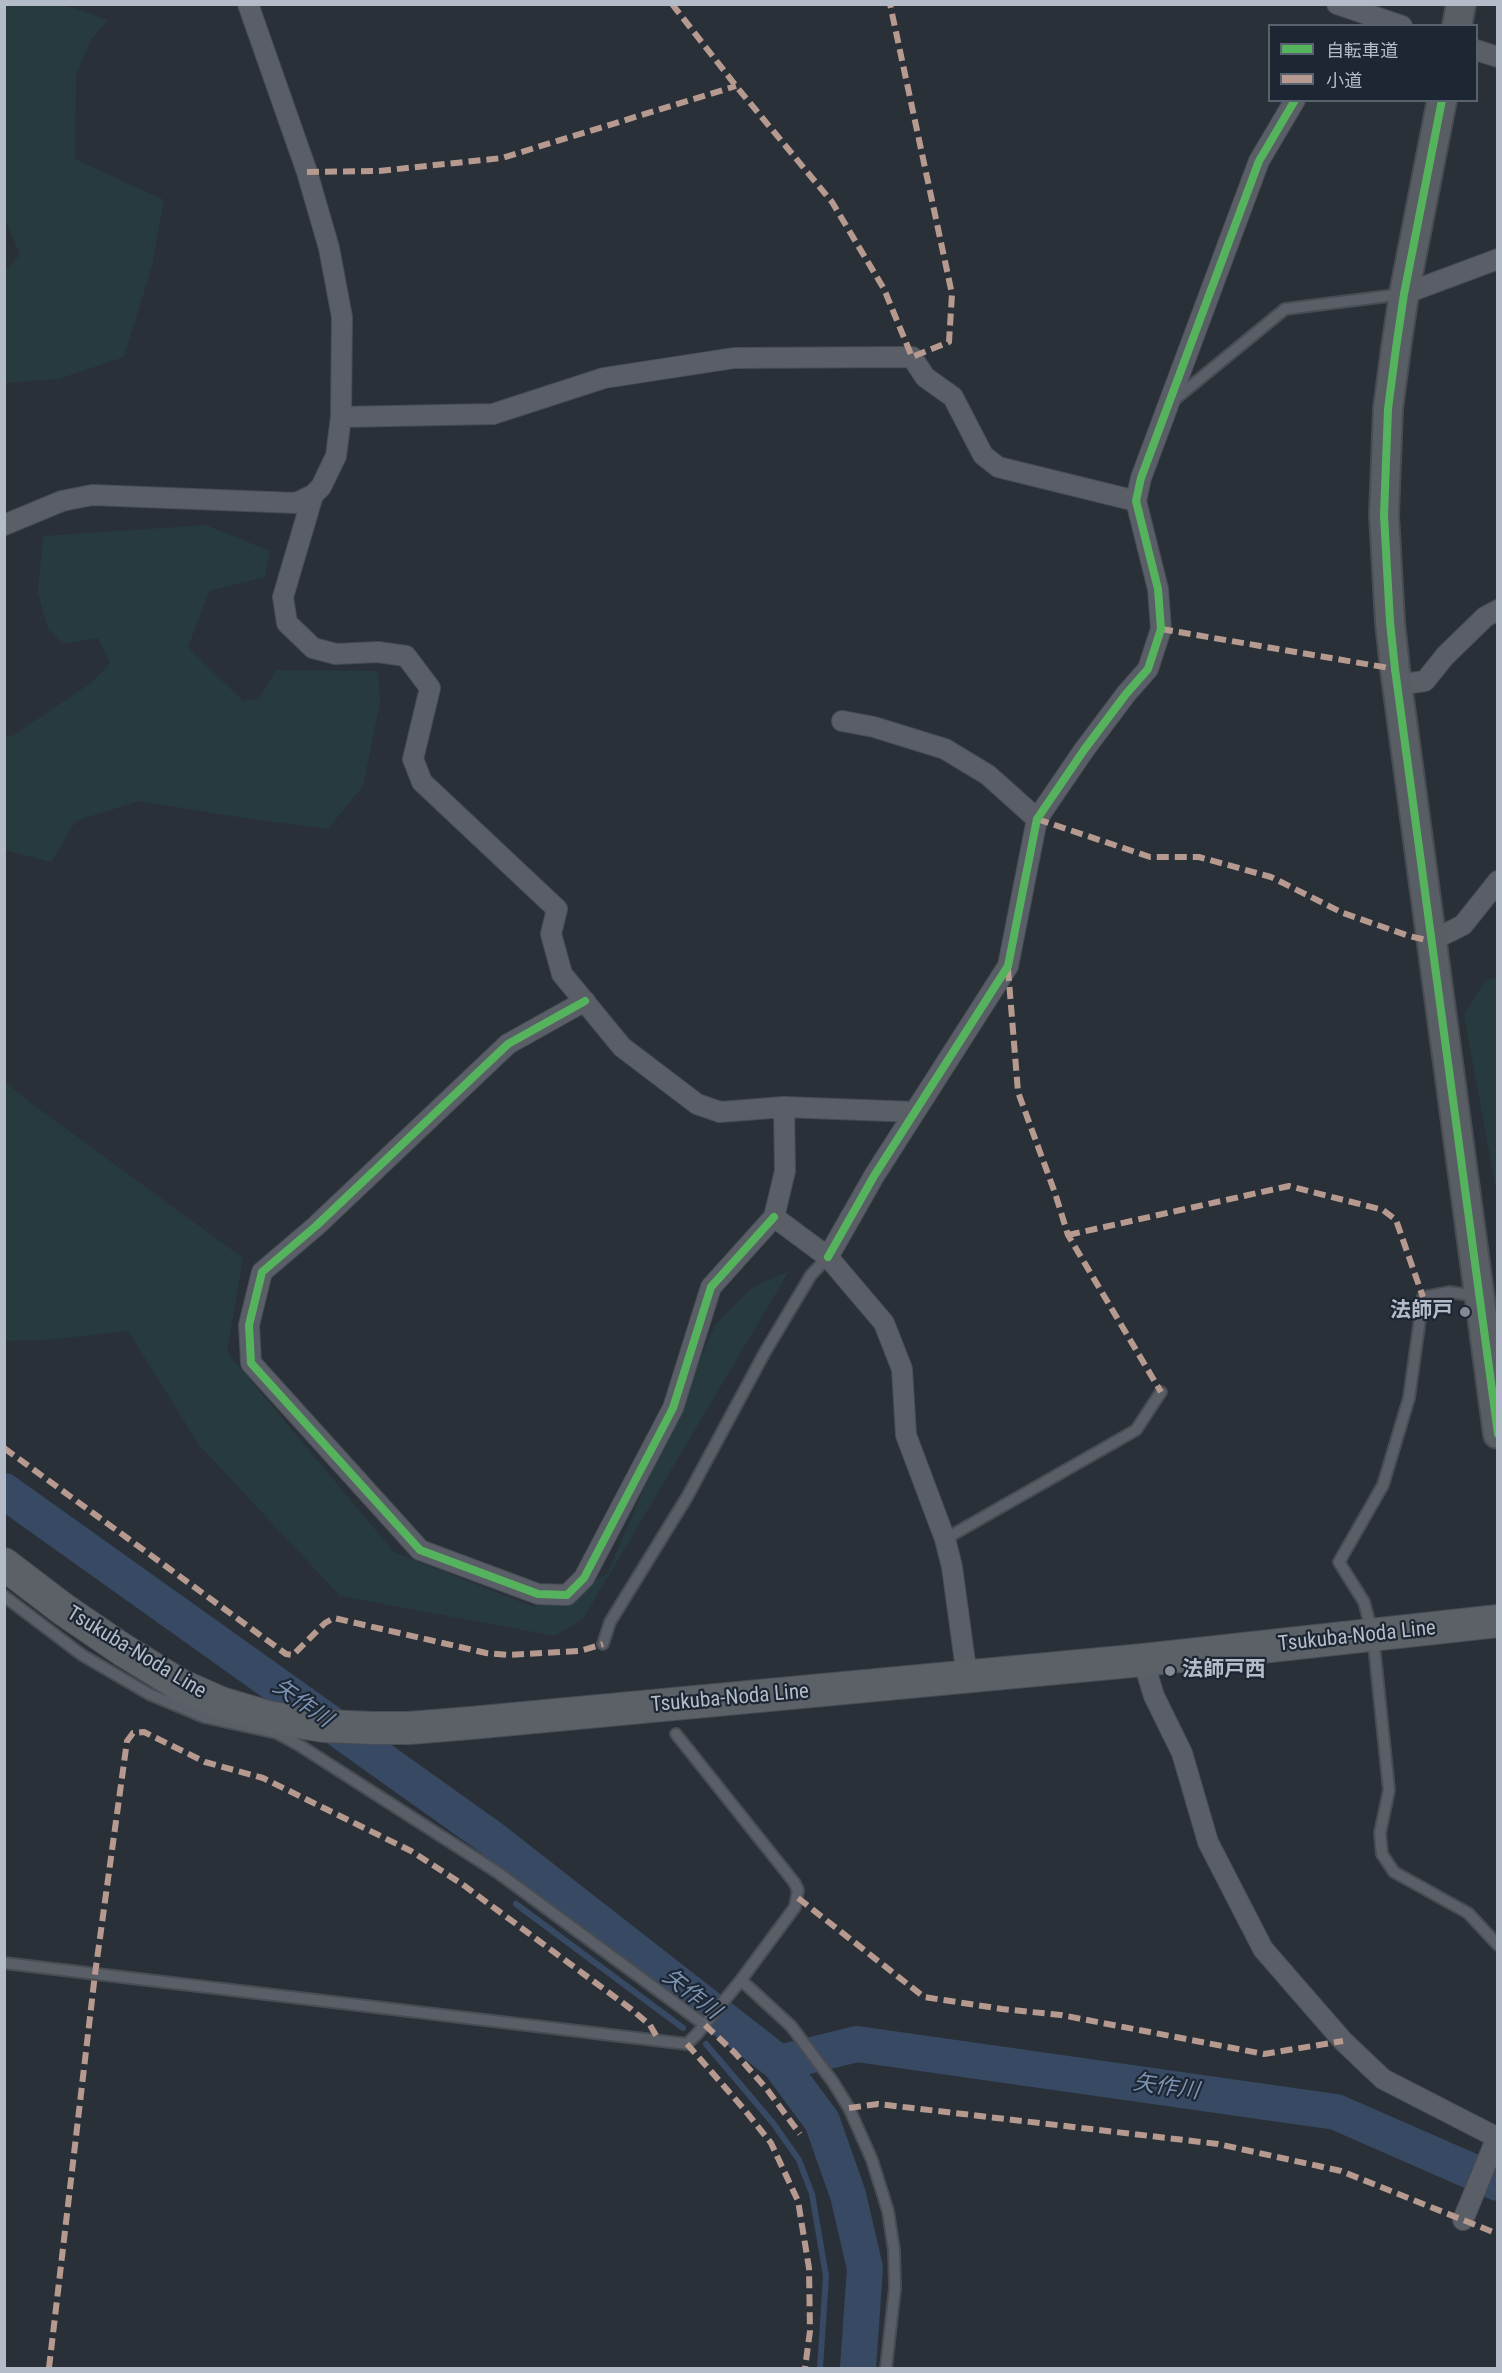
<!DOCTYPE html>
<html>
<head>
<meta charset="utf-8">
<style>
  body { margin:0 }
  #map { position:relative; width:1502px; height:2373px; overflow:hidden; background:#2a3038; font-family:"Roboto Condensed","Noto Sans JP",sans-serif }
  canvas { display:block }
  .frame { position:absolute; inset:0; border:6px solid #b4bcc9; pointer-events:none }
  .legend { position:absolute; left:1268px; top:24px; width:210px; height:78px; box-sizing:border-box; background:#1d2633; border:2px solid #59626f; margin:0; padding:8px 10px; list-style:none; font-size:18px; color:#b4bcc9 }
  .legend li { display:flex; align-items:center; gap:12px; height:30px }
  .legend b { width:30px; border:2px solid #59626f }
</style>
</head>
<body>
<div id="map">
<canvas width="1502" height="2373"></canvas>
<div class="frame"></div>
<ul class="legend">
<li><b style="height:8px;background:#56b35d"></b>自転車道</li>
<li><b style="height:8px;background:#b69a8f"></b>小道</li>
</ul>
</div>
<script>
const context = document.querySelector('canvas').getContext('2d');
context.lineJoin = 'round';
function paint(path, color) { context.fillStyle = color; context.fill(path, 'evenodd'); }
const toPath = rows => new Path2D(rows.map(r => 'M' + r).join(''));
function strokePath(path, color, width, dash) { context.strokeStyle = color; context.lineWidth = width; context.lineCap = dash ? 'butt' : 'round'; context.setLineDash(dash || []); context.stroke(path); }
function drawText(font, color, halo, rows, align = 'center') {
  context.font = font + ' "Roboto Condensed","Noto Sans JP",sans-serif'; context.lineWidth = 4.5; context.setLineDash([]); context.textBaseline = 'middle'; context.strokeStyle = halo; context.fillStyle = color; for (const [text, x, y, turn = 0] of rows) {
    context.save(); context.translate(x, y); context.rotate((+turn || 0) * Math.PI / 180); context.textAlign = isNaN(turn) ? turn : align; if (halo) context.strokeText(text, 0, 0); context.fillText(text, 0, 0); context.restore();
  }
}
paint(toPath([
  [5,4,65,5,108,20,90,41,76,76,75,159,164,200,152,266,124,357,59,379,5,383,5,271,20,254,5,219],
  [206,525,270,551,265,577,209,591,188,647,243,701,258,699,277,670,378,671,380,702,363,786,328,829,250,819,139,801,76,821,51,862,5,850,5,735,12,736,91,683,110,663,98,638,63,644,48,629,38,593,43,536],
  [1497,977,1498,977,1497,1195,1464,1015,1485,981],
  [4,1081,28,1101,243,1258,227,1352,394,1552,534,1607,607,1574,715,1325,753,1287,789,1271,583,1619,555,1636,340,1596,199,1445,128,1331,46,1340,5,1341]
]), '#273a3e');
strokePath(toPath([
  [516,1904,683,2028],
  [706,2044,773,2123,799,2160,812,2194,826,2276,820,2368]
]), '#384963', 6);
strokePath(toPath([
  [4,1491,491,1838,779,2063,857,2044,1336,2112,1498,2183],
  [779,2063,822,2121,848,2195,865,2268,858,2368]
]), '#384963', 36);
const lane = toPath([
  [1174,400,1285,309,1404,294],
  [1477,1296,1449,1292,1423,1297,1409,1398,1383,1485,1339,1562,1364,1602,1373,1635,1389,1790,1380,1833,1382,1854,1394,1872,1468,1913,1498,1945],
  [945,1539,1136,1430,1161,1392],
  [4,1596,82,1655,149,1694,204,1717,277,1733,299,1745,497,1872,705,2025],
  [603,1644,610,1622,687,1497,765,1352,811,1275,828,1257],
  [4,1963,687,2044,697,2034,741,1980,795,1907,798,1890,794,1882,676,1734],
  [741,1980,791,2026,833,2082,849,2108,872,2160,888,2211,894,2250,895,2288,886,2368]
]);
const street = toPath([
  [1337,4,1402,26],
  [1476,50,1498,57],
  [1404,294,1498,259],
  [341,417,493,414,604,378,734,358,912,357,925,377,953,397,983,455,998,467,1136,501],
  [313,495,283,597,287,623,313,648,336,654,378,652,406,656,430,688,413,759,422,782,557,909,551,934,562,974,622,1047,697,1104,720,1112,784,1107,915,1112],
  [4,525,62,501,92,495,296,503,313,495,321,487,336,456,341,417,342,317,329,248,307,172,248,4],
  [1397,685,1425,681,1445,656,1485,617,1498,610],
  [842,721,874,727,945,749,988,775,1037,819],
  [1431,941,1463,925,1498,881],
  [585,1001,508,1044,316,1226,262,1272,249,1325,251,1363,420,1550,538,1594,567,1595,584,1578,673,1408,711,1287,774,1217],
  [784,1107,785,1171,774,1217,828,1257,884,1323,902,1369,906,1435,945,1539,952,1567,967,1677],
  [828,1257,874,1176,1008,966,1037,819,1084,750,1126,694,1148,669,1161,629,1158,589,1136,501,1141,478,1259,161,1295,100],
  [1143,1660,1154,1696,1182,1753,1208,1842,1263,1949,1343,2041,1383,2079,1498,2138],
  [1463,2220,1497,2137]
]);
const secondary = toPath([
  [1457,26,1461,4],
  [1442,100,1404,294,1396,348,1388,409,1384,515,1390,622,1395,669,1498,1434]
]);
const primary = toPath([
  [4,1564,63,1609,123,1650,180,1685,221,1703,268,1717,324,1726,373,1728,409,1728,471,1723,1143,1660,1498,1621]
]);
strokePath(lane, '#484c53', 14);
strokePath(street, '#484c53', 22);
strokePath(secondary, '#484c53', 32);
strokePath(primary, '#484c55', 34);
strokePath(lane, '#5a5e66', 10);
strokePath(street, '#5a5e66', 20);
strokePath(secondary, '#595d64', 28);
strokePath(primary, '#5c6168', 32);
strokePath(toPath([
  [672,4,736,86,832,202,884,289,912,357,949,342,952,294,890,4],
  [307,172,379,171,502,158,736,86],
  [1161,629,1395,669],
  [1037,819,1150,857,1199,857,1271,877,1343,913,1409,936,1431,941],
  [1008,969,1018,1092,1055,1193,1068,1235,1161,1392],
  [1068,1235,1289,1186,1383,1210,1396,1220,1423,1297],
  [4,1448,286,1654,293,1655,325,1623,334,1618,486,1653,508,1655,580,1651,603,1644],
  [798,1898,924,1997,1002,2009,1061,2015,1264,2054,1343,2041],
  [705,2025,735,2053,766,2088,800,2134],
  [687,2044,744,2109,771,2143,798,2201,809,2268,810,2331,805,2368],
  [849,2108,878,2104,1218,2144,1341,2171,1498,2234],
  [49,2368,95,1974,127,1741,133,1733,144,1732,205,1762,263,1778,411,1851,462,1884,631,2009,650,2025,658,2039]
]), '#b69a8f', 6, [12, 6]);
strokePath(toPath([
  [1442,100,1404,294,1396,348,1388,409,1384,515,1390,622,1395,669,1498,1434],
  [585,1001,508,1044,316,1226,262,1272,249,1325,251,1363,420,1550,538,1594,567,1595,584,1578,673,1408,711,1287,774,1217],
  [828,1257,874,1176,1008,966,1037,819,1084,750,1126,694,1148,669,1161,629,1158,589,1136,501,1141,478,1259,161,1295,100]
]), '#56b35d', 8);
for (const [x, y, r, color] of [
  [1465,1312,6,"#848b96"],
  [1170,1671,6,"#848b96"]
]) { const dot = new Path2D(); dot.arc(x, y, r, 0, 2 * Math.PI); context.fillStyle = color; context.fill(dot); strokePath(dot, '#1d2633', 2); }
drawText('bold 21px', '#b4bcc9', '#1d2633', [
  ["法師戸",1453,1312],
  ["法師戸西",1182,1671,"left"]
], 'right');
drawText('21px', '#b4bcc9', '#1d2633', [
  ["Tsukuba-Noda Line",1357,1637,-6],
  ["Tsukuba-Noda Line",136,1653,31],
  ["Tsukuba-Noda Line",730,1699,-5]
]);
drawText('italic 22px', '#7c92b1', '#1d2633', [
  ["矢作川",302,1704,35],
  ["矢作川",691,1995,38],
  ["矢作川",1166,2088,8]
]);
</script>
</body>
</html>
